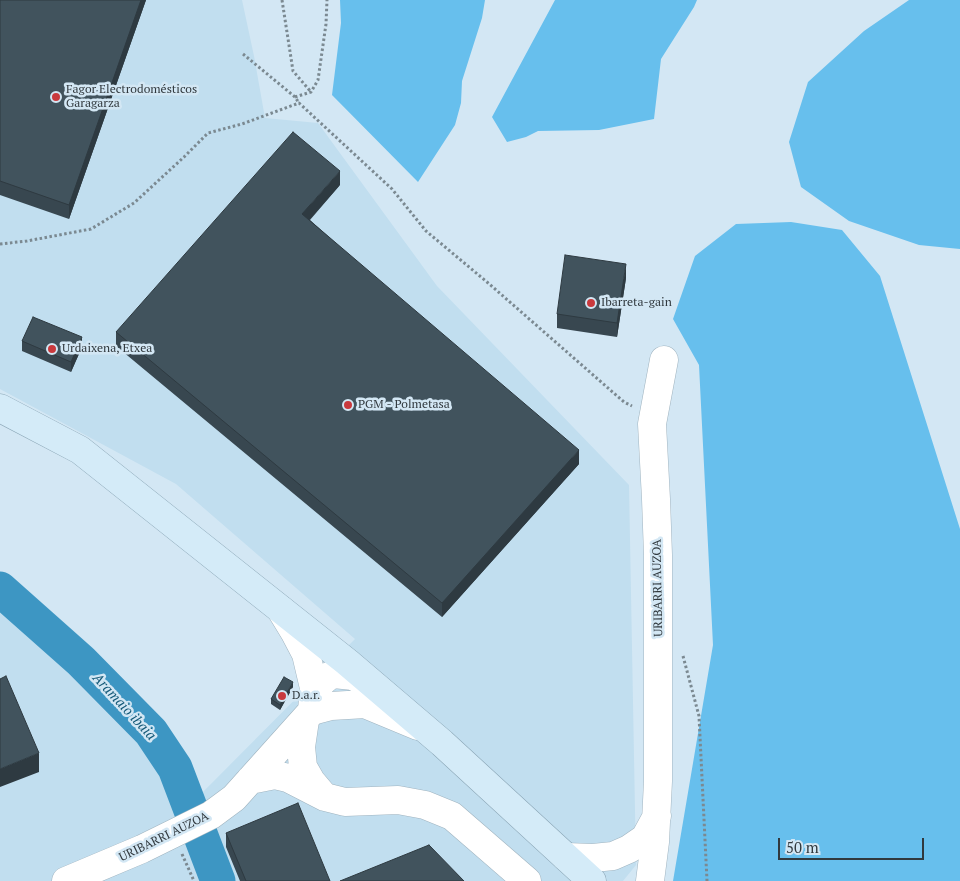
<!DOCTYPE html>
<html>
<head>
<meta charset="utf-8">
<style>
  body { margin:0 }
  #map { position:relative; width:960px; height:881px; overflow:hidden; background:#d3e7f4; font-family:"PT Serif",serif }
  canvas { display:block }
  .scale { position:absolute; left:778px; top:838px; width:146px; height:22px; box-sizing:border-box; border:2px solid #31393e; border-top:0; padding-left:6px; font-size:15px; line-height:18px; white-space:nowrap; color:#31393e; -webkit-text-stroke:4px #d3e7f4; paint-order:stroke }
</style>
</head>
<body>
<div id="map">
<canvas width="960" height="881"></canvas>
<div class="scale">50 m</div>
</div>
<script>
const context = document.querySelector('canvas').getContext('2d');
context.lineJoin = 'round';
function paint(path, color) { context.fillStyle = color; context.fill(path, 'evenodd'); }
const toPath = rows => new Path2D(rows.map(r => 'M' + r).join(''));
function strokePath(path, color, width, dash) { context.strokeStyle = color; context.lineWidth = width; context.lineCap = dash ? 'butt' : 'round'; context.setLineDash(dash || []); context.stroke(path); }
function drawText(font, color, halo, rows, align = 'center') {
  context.font = font + ' "PT Serif",serif'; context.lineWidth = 5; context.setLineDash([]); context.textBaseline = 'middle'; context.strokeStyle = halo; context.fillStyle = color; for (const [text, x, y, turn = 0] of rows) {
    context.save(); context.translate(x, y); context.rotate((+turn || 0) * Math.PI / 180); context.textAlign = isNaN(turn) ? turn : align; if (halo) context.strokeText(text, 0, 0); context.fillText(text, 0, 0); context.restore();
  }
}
paint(toPath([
  [0,0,242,0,254,56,265,118,318,123,437,286,629,485,636,865,623,881,0,881,0,607,98,700,195,800,355,639,176,484,0,389]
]), '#c1deef');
paint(toPath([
  [340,0,485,0,482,18,462,81,461,103,455,125,418,182,332,95,341,23],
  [555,0,697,0,694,7,661,59,654,119,599,130,538,131,526,137,507,142,492,117],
  [909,0,960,0,960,249,919,245,849,221,801,187,789,142,808,82,864,31],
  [791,222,842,230,880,276,960,529,960,881,673,881,713,645,699,365,673,319,695,256,736,224]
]), '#67bfed');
strokePath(toPath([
  [0,589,81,661,151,732,175,768,218,881]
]), '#3d96c3', 35);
const minor = toPath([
  [281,610,295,633,306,654,314,688,312,711],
  [314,688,329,676,334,674,353,676,376,688],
  [312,711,331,706,365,704,418,726],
  [305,720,301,747,303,767,311,781,322,794],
  [250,780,275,775,288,778,325,797,345,802,398,800,425,805,452,816,527,881],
  [566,857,593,858,613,856,629,849,645,838,657,816],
  [66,881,142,849,211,815,234,798,312,711],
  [650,881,655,842,658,781,658,555,656,499,652,424,664,360]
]);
const major = toPath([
  [0,408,80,450,347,662,442,743,592,881]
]);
strokePath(minor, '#a0b4c0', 29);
strokePath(major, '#89a4b4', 29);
strokePath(toPath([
  [282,0,293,71,311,92],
  [243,54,295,97,299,103],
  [295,97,311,92,318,80,326,24,327,0],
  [0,244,27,241,91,229,134,203,184,157,208,133,242,124,299,103,392,189,426,231,487,282,624,402,632,406],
  [683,656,699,716,707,881],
  [182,854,194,881]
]), '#7b8991', 3, [2.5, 2.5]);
strokePath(minor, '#fff', 28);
strokePath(major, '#d4ebf8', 28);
paint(toPath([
  [0,0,146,0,69,219,0,195],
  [340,185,310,220,579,464,442,617,116,346,116,332],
  [626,278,617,337,557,328,557,314],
  [22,341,82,347,71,372,22,351],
  [293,687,280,710,271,704,271,699],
  [226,833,330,881,240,881,226,847]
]), '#384750');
paint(toPath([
  [141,0,146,0,69,219,69,205],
  [340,171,340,185,302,228,302,214],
  [626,264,626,278,617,337,617,323],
  [82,337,82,347,71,372,71,362],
  [579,450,579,464,442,617,442,603],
  [293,682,293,687,280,710,280,705],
  [39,753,39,772,0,787,0,769]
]), '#2e3a41');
const building = toPath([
  [0,0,141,0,69,205,0,181,0,0],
  [293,132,340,171,302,214,579,450,442,603,116,332,293,132],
  [565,255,626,264,617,323,557,314,565,255],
  [33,317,82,337,71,362,22,341,33,317],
  [6,676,39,753,0,769,0,679,6,676],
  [284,677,293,682,280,705,271,699,284,677],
  [298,803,330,881,246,881,226,833,298,803],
  [429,845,464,881,340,881,429,845]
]);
paint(building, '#41535d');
strokePath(building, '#2e3a41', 1);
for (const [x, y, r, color] of [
  [56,97,5,"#c9393d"],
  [591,303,5,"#c9393d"],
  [52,349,5,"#c9393d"],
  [348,405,5,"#c9393d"],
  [282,696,5,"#c9393d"]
]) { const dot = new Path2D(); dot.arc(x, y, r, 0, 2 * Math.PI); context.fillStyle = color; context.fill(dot); strokePath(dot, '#d3e7f4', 2); }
drawText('12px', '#31393e', '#d3e7f4', [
  ["Fagor Electrodomésticos",66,90],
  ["Garagarza",66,104],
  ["Ibarreta-gain",601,303],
  ["Urdaixena, Etxea",62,349],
  ["PGM - Polmetasa",358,405],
  ["D.a.r.",292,696]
], 'left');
drawText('12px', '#31393e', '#d3e7f4', [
  ["URIBARRI AUZOA",658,588,-91],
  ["URIBARRI AUZOA",164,837,-26]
]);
drawText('italic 14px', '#145978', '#d3e7f4', [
  ["Aramaio ibaia",124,707,47]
]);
</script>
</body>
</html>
